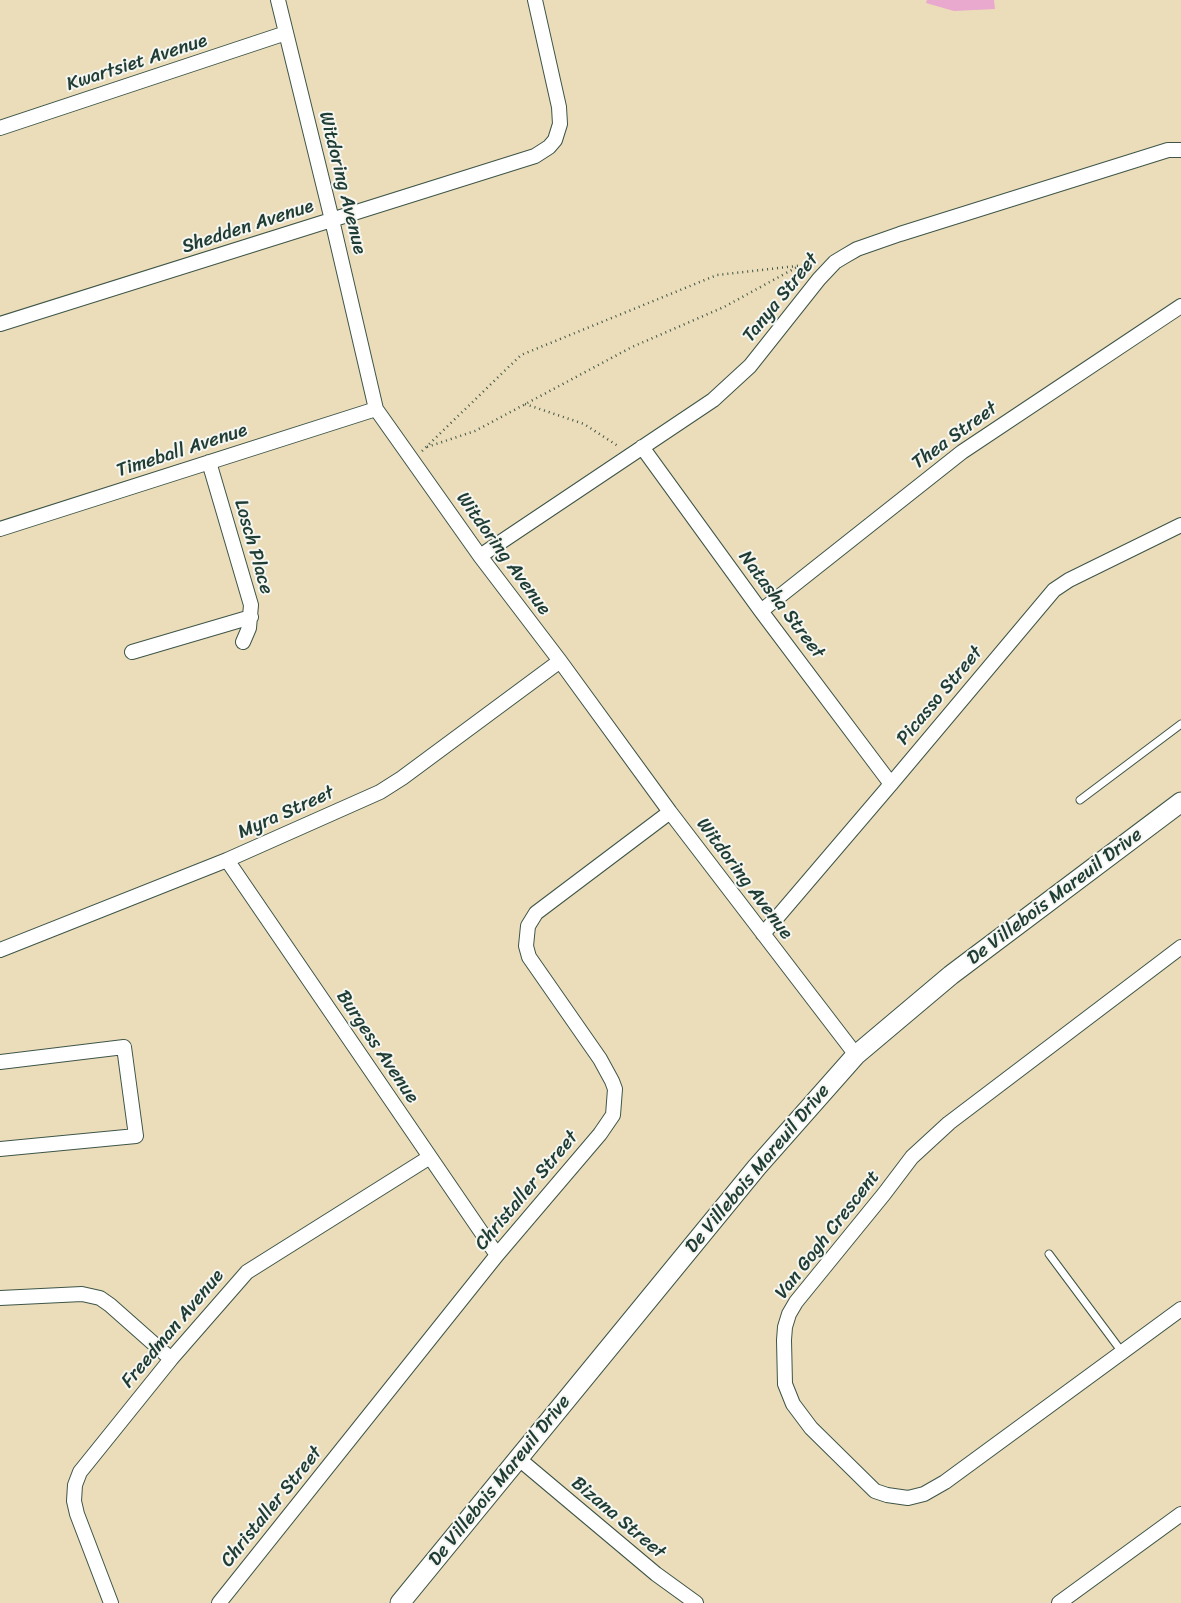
<!DOCTYPE html>
<html>
<head>
<meta charset="utf-8">
<style>
  body { margin:0 }
  canvas { display:block; background:#ebddb9 }
</style>
</head>
<body>
<canvas width="1181" height="1603"></canvas>
<script>
const context = document.querySelector('canvas').getContext('2d');
context.lineJoin = 'round';
function paint(path, color) { context.fillStyle = color; context.fill(path, 'evenodd'); }
const toPath = rows => new Path2D(rows.map(r => 'M' + r).join(''));
function strokePath(path, color, width, dash) { context.strokeStyle = color; context.lineWidth = width; context.lineCap = dash ? 'butt' : 'round'; context.setLineDash(dash || []); context.stroke(path); }
function drawText(font, color, halo, rows, align = 'center') {
  context.font = font + ' Sriracha,sans-serif'; context.lineWidth = 4; context.setLineDash([]); context.textBaseline = 'middle'; context.strokeStyle = halo; context.fillStyle = color; for (const [text, x, y, turn = 0] of rows) {
    context.save(); context.translate(x, y); context.rotate((+turn || 0) * Math.PI / 180); context.textAlign = isNaN(turn) ? turn : align; if (halo) context.strokeText(text, 0, 0); context.fillText(text, 0, 0); context.restore();
  }
}
paint(toPath([
  [927,0,994,0,995,9,954,11,926,3]
]), '#e9a8cd');
const lane = toPath([
  [1080,800,1181,724],
  [1049,1254,1122,1352]
]);
const street = toPath([
  [278,0,332,220,376,409,480,556,560,661,670,812,856,1055],
  [0,128,286,33],
  [0,324,535,156,549,147,555,140,560,124,559,107,535,0],
  [642,447,761,611,891,784],
  [209,462,251,605,249,628,243,642],
  [0,529,376,409],
  [480,556,713,400,750,366,819,279,835,262,845,256,857,249,900,234,1168,150,1181,150],
  [761,611,962,452,1181,306],
  [132,652,251,617],
  [227,860,497,1255],
  [763,934,891,784,1054,590,1069,580,1181,525],
  [1181,947,949,1123,912,1157,884,1194,796,1302,789,1314,785,1327,784,1340,785,1384,793,1404,811,1428,875,1491,887,1495,908,1498,924,1494,945,1482,1181,1309],
  [0,950,227,860,380,792,402,778,560,661],
  [0,1062,124,1047,136,1136,0,1149],
  [0,1298,82,1294,100,1298,110,1305,171,1359],
  [519,1459,656,1574,696,1603],
  [111,1603,77,1514,74,1501,75,1485,80,1472,171,1359,247,1272,430,1157],
  [219,1603,497,1255,600,1134,613,1115,615,1089,612,1081,600,1059,529,957,526,946,528,926,536,913,670,812],
  [1059,1603,1181,1514]
]);
const secondary = toPath([
  [400,1603,757,1167,856,1055,951,975,1181,802]
]);
strokePath(lane, '#3e5548', 9);
strokePath(street, '#3e5548', 16);
strokePath(secondary, '#3e5548', 21);
strokePath(toPath([
  [525,404,584,424,618,446],
  [427,447,475,431,632,347,724,307,799,266],
  [422,451,521,355,717,275,814,264]
]), '#3e5548', 2.5, [1, 4]);
strokePath(lane, '#fff', 7);
strokePath(street, '#fff', 14);
strokePath(secondary, '#fff', 19);
drawText('19px', '#1f3d34', '#f6f6f2', [
  ["Kwartsiet Avenue",137,63,-18],
  ["Witdoring Avenue",342,183,76],
  ["Shedden Avenue",248,227,-18],
  ["Tanya Street",781,298,-51],
  ["Thea Street",955,436,-36],
  ["Timeball Avenue",182,451,-18],
  ["Losch Place",253,547,74],
  ["Witdoring Avenue",503,554,54],
  ["Natasha Street",781,605,53],
  ["Picasso Street",940,696,-50],
  ["Myra Street",286,813,-24],
  ["Witdoring Avenue",744,879,53],
  ["De Villebois Mareuil Drive",1055,897,-37],
  ["Burgess Avenue",377,1047,56],
  ["De Villebois Mareuil Drive",758,1169,-50],
  ["Christaller Street",527,1191,-50],
  ["Van Gogh Crescent",828,1235,-52],
  ["Freedman Avenue",173,1329,-50],
  ["De Villebois Mareuil Drive",500,1481,-51],
  ["Christaller Street",272,1507,-51],
  ["Bizana Street",618,1518,40]
]);
</script>
</body>
</html>
